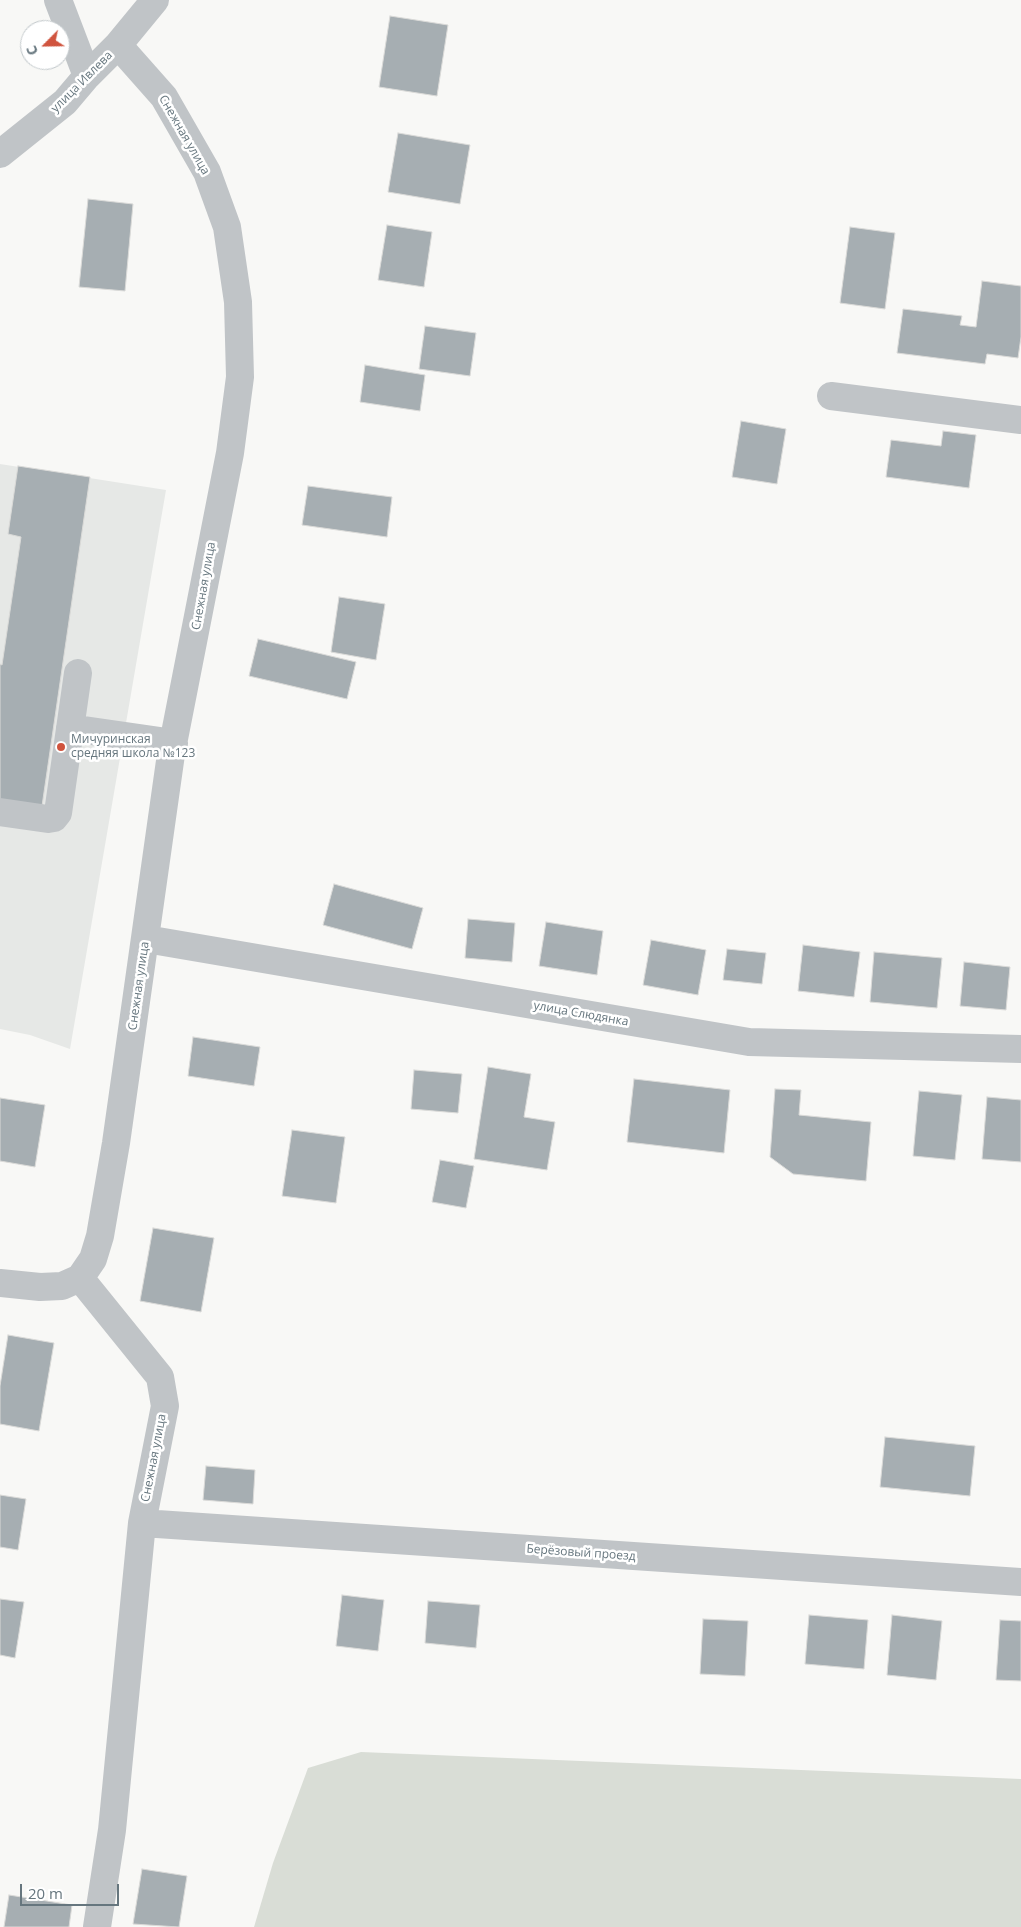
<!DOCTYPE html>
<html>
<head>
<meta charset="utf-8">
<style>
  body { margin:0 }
  #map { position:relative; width:1021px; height:1927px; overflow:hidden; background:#f8f8f6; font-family:"Open Sans",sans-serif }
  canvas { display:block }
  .north { position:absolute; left:20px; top:20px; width:50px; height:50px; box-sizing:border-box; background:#fff; border:1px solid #c2c8cb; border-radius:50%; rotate:247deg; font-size:14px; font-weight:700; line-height:20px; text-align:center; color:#66767e }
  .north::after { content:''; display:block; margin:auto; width:18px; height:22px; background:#d0543e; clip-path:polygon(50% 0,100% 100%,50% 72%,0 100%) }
  .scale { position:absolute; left:20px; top:1884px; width:99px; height:22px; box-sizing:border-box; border:2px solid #66767e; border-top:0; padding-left:6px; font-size:15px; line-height:18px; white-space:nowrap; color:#66767e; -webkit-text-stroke:4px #fff; paint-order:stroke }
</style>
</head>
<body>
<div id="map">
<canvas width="1021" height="1927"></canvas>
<div class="north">С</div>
<div class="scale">20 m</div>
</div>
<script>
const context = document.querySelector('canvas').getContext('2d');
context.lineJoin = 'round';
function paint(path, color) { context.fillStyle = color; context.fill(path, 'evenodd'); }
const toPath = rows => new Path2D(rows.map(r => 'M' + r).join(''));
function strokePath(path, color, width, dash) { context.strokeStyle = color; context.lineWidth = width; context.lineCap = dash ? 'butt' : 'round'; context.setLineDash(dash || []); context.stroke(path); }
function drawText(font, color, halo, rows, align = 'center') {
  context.font = font + ' "Open Sans",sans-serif'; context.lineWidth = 5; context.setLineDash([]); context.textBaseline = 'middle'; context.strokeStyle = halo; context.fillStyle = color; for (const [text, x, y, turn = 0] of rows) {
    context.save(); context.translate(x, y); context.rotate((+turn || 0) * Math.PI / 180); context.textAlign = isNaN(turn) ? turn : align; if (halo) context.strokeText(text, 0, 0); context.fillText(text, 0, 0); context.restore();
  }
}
paint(toPath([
  [0,464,166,490,70,1049,30,1035,0,1029]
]), '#e6e8e6');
paint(toPath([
  [361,1752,1021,1779,1021,1927,254,1927,273,1863,308,1768]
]), '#d9ddd6');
const building = toPath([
  [390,16,448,25,437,96,379,87,390,16],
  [398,133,470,145,460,204,388,192,398,133],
  [88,199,133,204,125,291,79,287,88,199],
  [387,225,432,232,424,287,378,280,387,225],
  [850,227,895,233,885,309,840,303,850,227],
  [982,281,1021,286,1021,337,1018,358,987,354,985,364,897,353,903,309,962,316,960,325,976,327,982,281],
  [425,326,476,333,470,376,419,369,425,326],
  [365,365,425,375,420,411,360,402,365,365],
  [741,421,786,429,777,484,732,477,741,421],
  [943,431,976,435,969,488,886,477,891,440,941,446,943,431],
  [18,466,90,477,42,806,0,800,0,664,2,665,21,537,8,534,18,466],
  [308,486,392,497,387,537,302,525,308,486],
  [339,597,385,604,376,660,331,652,339,597],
  [258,639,356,662,347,699,249,676,258,639],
  [334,884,423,908,412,949,323,925,334,884],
  [468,919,515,923,512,962,465,958,468,919],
  [546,922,603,931,597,975,539,966,546,922],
  [651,940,706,950,698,995,643,985,651,940],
  [803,945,860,952,854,997,798,991,803,945],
  [727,949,766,953,762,984,723,980,727,949],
  [874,952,942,958,937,1008,870,1002,874,952],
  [964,962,1010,967,1006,1010,960,1006,964,962],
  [193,1037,260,1047,254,1086,188,1076,193,1037],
  [488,1067,531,1074,524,1117,555,1122,547,1170,474,1159,488,1067],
  [414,1070,462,1074,458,1113,411,1109,414,1070],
  [634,1079,730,1090,724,1153,627,1142,634,1079],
  [775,1089,801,1090,799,1115,871,1122,866,1181,793,1174,770,1157,775,1089],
  [919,1091,962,1095,955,1160,913,1156,919,1091],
  [987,1097,1021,1100,1021,1162,982,1159,987,1097],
  [0,1098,45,1105,35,1167,0,1161,0,1098],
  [292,1130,345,1137,336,1203,282,1196,292,1130],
  [440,1160,474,1166,466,1208,432,1202,440,1160],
  [153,1228,214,1238,201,1312,140,1301,153,1228],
  [8,1335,54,1343,39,1431,0,1424,0,1386,8,1335],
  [885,1437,975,1446,970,1496,880,1487,885,1437],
  [206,1466,255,1470,253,1504,203,1500,206,1466],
  [0,1495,26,1499,18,1550,0,1547,0,1495],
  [342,1595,384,1600,378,1651,336,1646,342,1595],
  [0,1599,24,1602,15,1658,0,1655,0,1599],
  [428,1601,480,1605,476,1648,425,1643,428,1601],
  [809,1615,868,1620,864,1669,805,1664,809,1615],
  [892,1615,942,1621,936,1680,887,1675,892,1615],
  [703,1619,748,1621,745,1676,700,1674,703,1619],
  [1000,1620,1021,1621,1021,1681,996,1680,1000,1620],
  [142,1869,187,1876,179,1927,133,1924,142,1869],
  [9,1895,72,1905,69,1927,4,1927,9,1895]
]);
paint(building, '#a6aeb2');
strokePath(building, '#dadad8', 1);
strokePath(toPath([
  [58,0,87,76],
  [0,154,65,102,87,76,118,45,155,0],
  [831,396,1021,420],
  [70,728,174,743],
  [0,812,48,819,54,818,58,813,78,673],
  [146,939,749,1042,1021,1049],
  [80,1278,93,1259,100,1236,116,1143,171,754,230,453,240,377,238,302,227,227,207,172,164,97,118,45],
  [80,1278,160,1377,165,1406,142,1523,112,1830,97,1927],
  [0,1283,40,1287,62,1286,80,1278],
  [142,1523,1021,1582]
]), '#c0c4c7', 28);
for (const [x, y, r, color] of [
  [61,747,5,"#d0543e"]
]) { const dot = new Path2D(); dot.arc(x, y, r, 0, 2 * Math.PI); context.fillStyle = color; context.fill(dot); strokePath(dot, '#fff', 2); }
drawText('12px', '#66767e', '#fff', [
  ["улица Ивлева",82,82,-45],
  ["Снежная улица",184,135,60],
  ["Снежная улица",204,586,-80],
  ["Снежная улица",139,986,-82],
  ["улица Слюдянка",581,1014,10],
  ["Снежная улица",154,1458,-79],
  ["Берёзовый проезд",581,1553,4]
]);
drawText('12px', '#66767e', '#fff', [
  ["Мичуринская",71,740],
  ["средняя школа №123",71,754]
], 'left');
</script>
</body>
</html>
